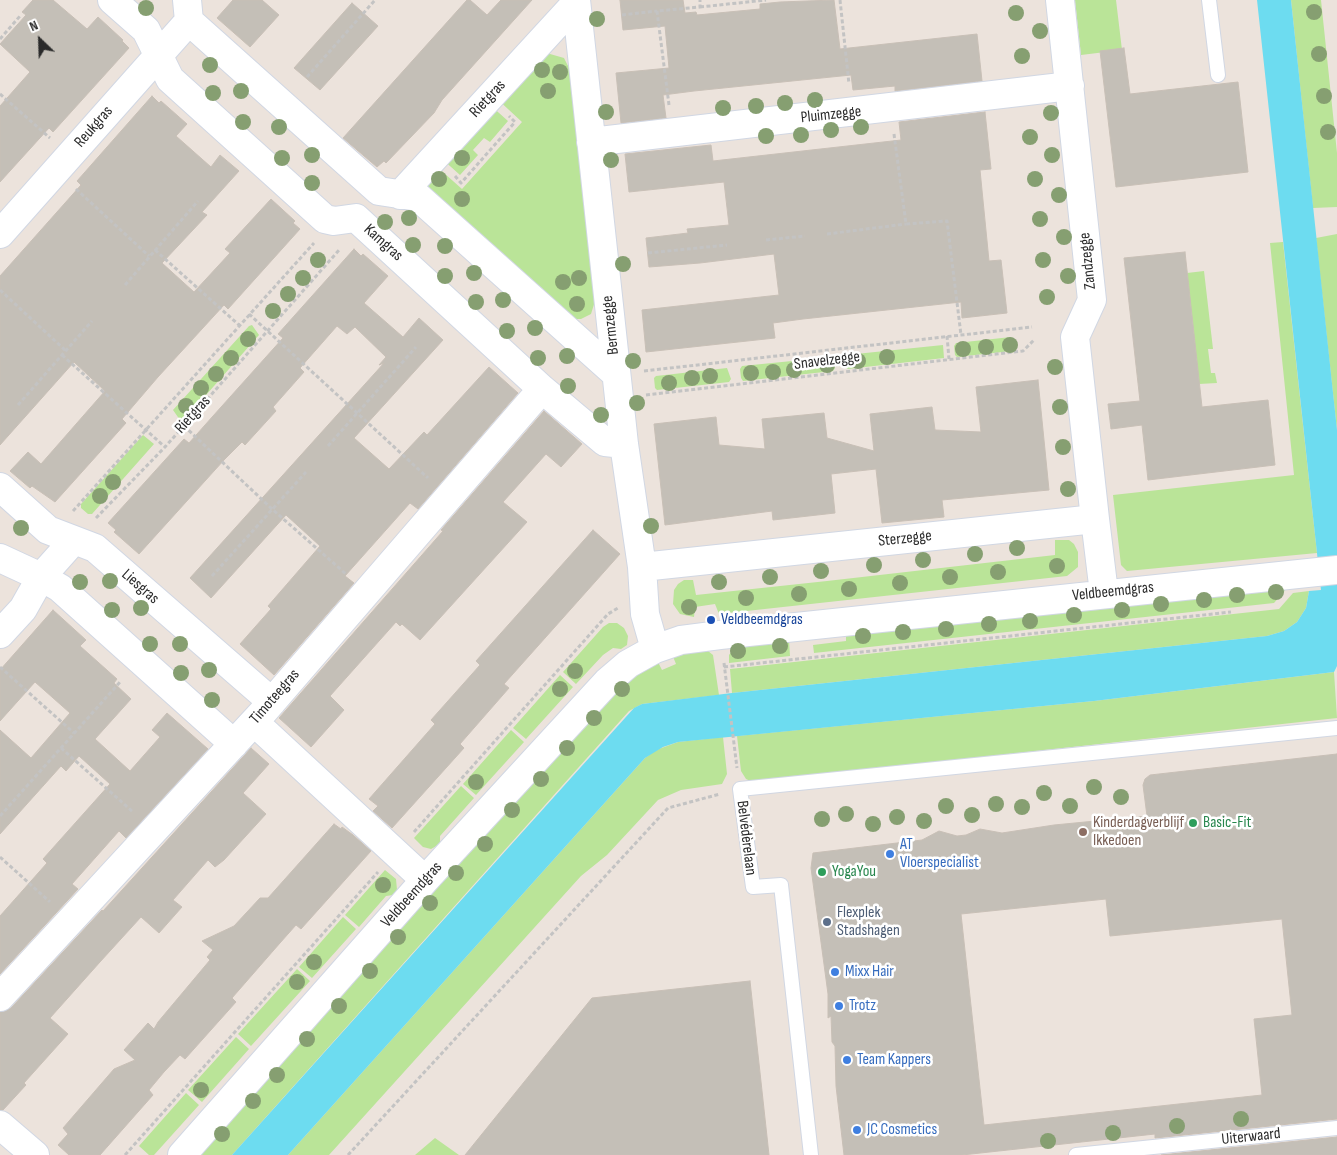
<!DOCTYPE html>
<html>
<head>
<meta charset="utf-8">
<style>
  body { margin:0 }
  #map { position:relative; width:1337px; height:1155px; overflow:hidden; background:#ece3dc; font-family:"Sofia Sans Condensed",sans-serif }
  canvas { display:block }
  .north { position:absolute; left:15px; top:15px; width:50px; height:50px; -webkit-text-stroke:4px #fff; paint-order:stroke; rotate:336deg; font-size:14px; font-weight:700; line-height:20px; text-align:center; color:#2a2a2a }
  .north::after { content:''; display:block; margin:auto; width:18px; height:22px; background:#2a2a2a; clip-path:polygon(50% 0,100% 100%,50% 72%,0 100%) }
</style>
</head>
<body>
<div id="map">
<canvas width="1337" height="1155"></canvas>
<div class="north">N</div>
</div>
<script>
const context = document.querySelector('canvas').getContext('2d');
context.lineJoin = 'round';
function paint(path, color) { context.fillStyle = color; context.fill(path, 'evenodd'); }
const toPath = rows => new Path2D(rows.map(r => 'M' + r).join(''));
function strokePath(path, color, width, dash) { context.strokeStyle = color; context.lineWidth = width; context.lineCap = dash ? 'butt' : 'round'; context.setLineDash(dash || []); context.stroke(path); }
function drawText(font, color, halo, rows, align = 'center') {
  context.font = font + ' "Sofia Sans Condensed",sans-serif'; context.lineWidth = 5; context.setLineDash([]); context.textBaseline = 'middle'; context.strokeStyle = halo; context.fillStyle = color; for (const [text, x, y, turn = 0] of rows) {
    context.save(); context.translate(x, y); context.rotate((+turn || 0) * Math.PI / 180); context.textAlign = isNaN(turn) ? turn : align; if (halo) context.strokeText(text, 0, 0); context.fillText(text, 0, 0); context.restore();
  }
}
paint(toPath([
  [1075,0,1116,0,1122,50,1081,55],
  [1291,0,1321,0,1337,153,1337,207,1313,208],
  [550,54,564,58,570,70,595,301,591,314,581,319,574,319,429,190,426,184,435,165,462,189,522,122,495,97,536,57],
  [489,104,508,121,490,142,484,138,473,150,478,155,460,175,441,158],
  [1337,234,1337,430,1316,238],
  [1283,242,1317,553,1127,571,1121,565,1113,495,1294,475,1270,243],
  [1204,271,1213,349,1208,349,1211,373,1215,373,1217,383,1199,384,1187,273],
  [252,325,259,335,184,420,180,420,173,410,249,326],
  [1011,337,1013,339,1014,349,1012,351,957,357,955,355,954,346,956,343],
  [943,345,944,358,848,369,845,367,844,358,846,355],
  [832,357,835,368,833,371,743,381,741,378,740,369,742,366],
  [727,368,731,379,729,382,657,390,655,388,654,378,656,376],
  [143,435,154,444,92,514,88,514,81,508,81,504],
  [1055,540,1069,540,1074,544,1078,552,1078,567,1067,576,719,614,715,604,695,607,694,617,680,614,673,604,674,590,678,584,684,580,693,580,696,595,827,581,1055,555],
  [1288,587,1274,603,814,653,813,645,846,641,846,634],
  [1309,591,1306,608,1297,622,1284,631,1267,636,732,693,730,669,1279,609,1293,593],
  [609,623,617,623,624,628,628,636,627,645,621,649,613,648,603,655,576,684,563,672,603,627],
  [789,640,790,656,729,663,729,655,735,647],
  [701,649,708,651,713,655,719,695,642,704,629,711,232,1155,198,1155,617,687,657,660,662,670,676,664,672,654],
  [1334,672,1337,718,753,782,746,779,741,771,737,736,1094,701],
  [560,675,573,687,526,739,513,728],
  [511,730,524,742,476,795,463,784],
  [723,737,727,774,722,784,681,790,658,800,607,855,581,876,329,1155,288,1155,645,758,656,750,678,742],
  [461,786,474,798,440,836,440,844,431,849,423,847,414,838],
  [385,870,396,879,397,890,393,895,386,896,359,927,345,915],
  [343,917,356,929,312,978,299,967],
  [297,969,310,981,251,1046,238,1034],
  [236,1037,249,1049,202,1102,188,1090],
  [186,1093,199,1105,154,1155,149,1155,139,1146],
  [435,1138,459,1155,415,1155]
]), '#bae498');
paint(toPath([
  [1257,0,1291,0,1337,430,1337,666,1334,672,1094,701,678,742,663,747,645,758,288,1155,232,1155,634,708,642,704,732,693,1267,636,1284,631,1297,622,1306,608,1309,591,1321,590]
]), '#6ddcf0');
const building = toPath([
  [33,0,53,0,87,29,98,17,123,40,122,41,129,48,53,132,49,128,0,182,0,106,30,72,0,44,26,15,22,12,33,0],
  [233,0,262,0,279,15,250,47,217,18,233,0],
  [467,0,470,0,487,15,501,0,532,0,442,100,434,113,386,163,384,161,377,167,343,138,467,0],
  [620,0,683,0,685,13,696,12,697,15,760,9,760,4,780,2,834,0,840,49,977,34,982,81,895,91,895,86,853,90,851,75,694,91,663,95,666,118,621,123,616,73,669,68,665,26,623,30,620,0],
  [352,3,378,26,320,90,294,68,352,3],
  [1124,48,1130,94,1238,82,1248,172,1116,187,1100,51,1124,48],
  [152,96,159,103,161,101,187,124,176,136,211,167,220,155,239,171,202,212,207,215,162,263,194,292,230,253,225,249,271,199,295,221,293,223,300,229,228,309,224,305,158,377,122,419,126,423,55,502,32,486,30,488,10,471,28,452,41,464,105,391,74,362,0,445,0,276,81,185,77,181,152,96],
  [985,112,991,169,980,170,989,261,1001,260,1007,313,962,318,961,302,803,319,773,323,775,338,646,352,642,310,779,295,774,254,700,263,649,267,646,238,688,233,687,229,729,225,724,182,629,192,625,154,711,145,713,161,901,140,899,122,985,112],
  [354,249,361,256,363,254,388,276,364,303,403,337,419,318,443,340,354,438,389,469,424,432,427,435,489,367,518,393,418,509,410,503,345,576,354,583,274,675,240,644,271,609,268,606,320,546,286,515,211,598,190,578,384,363,379,365,386,357,355,327,347,334,337,326,300,368,304,372,273,407,276,411,245,445,242,442,224,460,139,554,114,532,116,530,108,523,184,439,189,443,213,416,283,338,278,334,354,249],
  [1185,252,1202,407,1268,400,1275,465,1148,480,1142,425,1111,429,1108,404,1140,401,1124,258,1185,252],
  [1038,380,1049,490,942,500,944,517,882,523,876,469,831,474,835,513,773,520,772,511,665,525,654,424,716,417,719,445,765,449,762,419,824,413,827,438,874,451,870,414,932,407,935,430,981,432,976,387,1038,380],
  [544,411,582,444,561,467,546,454,503,502,527,522,420,640,402,624,400,626,396,622,330,696,344,710,311,747,279,718,443,531,441,530,544,411],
  [593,530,620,554,504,684,509,688,460,744,464,748,392,828,373,811,378,806,369,799,435,724,431,720,480,665,476,661,593,530],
  [53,610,86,640,80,646,117,679,114,683,131,699,95,739,130,771,160,737,152,730,167,713,208,749,126,838,119,831,72,884,78,889,0,974,0,916,47,863,43,859,110,784,79,756,66,771,61,766,0,834,0,730,31,758,70,713,35,682,0,721,0,670,53,610],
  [251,748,269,764,243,793,266,814,224,860,215,867,208,860,173,900,182,907,159,933,141,917,100,962,50,1018,68,1034,24,1083,26,1085,3,1110,0,1110,0,1012,11,1008,102,910,103,911,251,748],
  [1337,754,1337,1119,1155,1138,1155,1134,962,1155,844,1155,836,1086,835,1046,832,1042,831,1016,828,1018,828,994,811,868,813,853,922,840,939,831,957,836,966,835,980,829,1002,833,1054,825,1147,816,1143,785,1145,779,1150,775,1337,754],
  [1106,899,1110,936,1282,919,1292,1015,1254,1019,1262,1095,984,1125,961,914,1106,899],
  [334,824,341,829,342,827,353,835,371,851,301,929,296,925,280,943,232,998,236,1002,185,1059,180,1055,164,1072,149,1090,153,1095,100,1155,69,1155,58,1145,68,1134,63,1128,114,1069,135,1060,124,1050,148,1023,154,1029,158,1022,210,960,207,957,213,950,202,941,234,926,260,898,268,898,334,824],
  [750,981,769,1155,465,1155,592,998,750,981],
  [1337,1137,1337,1155,1161,1155,1337,1137]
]);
paint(building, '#c4bfb7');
strokePath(building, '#c8bfb6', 1);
const lane = toPath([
  [1209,0,1218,75],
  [811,1155,781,885,753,887,740,789,1337,728],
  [1076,1155,1337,1128]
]);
const street = toPath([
  [112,0,146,30,170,79,325,219,334,221,356,218,542,389,605,442,624,444],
  [187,0,189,21,379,191,418,197,616,374],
  [576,0,624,444,642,567,645,614,655,649],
  [1060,0,1092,300,1075,337,1095,519],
  [591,142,1070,86],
  [400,195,576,3],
  [0,234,189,21],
  [0,487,48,530,95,548,272,702],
  [0,558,41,577,60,588,234,744],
  [642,567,1095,519,1104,593],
  [0,634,23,609,41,577,74,540],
  [254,722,425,880],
  [0,997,264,711,542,389],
  [0,1125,35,1155],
  [182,1155,425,880,607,682,628,664,655,649,681,640,720,635,1337,570]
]);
strokePath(lane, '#d1d7e3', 16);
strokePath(street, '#d1d7e3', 30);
strokePath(toPath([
  [840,0,849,84],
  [700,7,766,0],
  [622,15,657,11],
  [0,39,20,16],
  [307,77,375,0],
  [0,94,50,138],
  [669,105,657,11,700,7,700,0],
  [894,134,906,224,947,221,961,335],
  [455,176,461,183,515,122,509,116],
  [76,189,149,256],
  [827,234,906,224],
  [766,240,805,236],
  [155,250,239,325],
  [648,253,727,245],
  [125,285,198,201],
  [0,290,66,351],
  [249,314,428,478],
  [947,336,949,359],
  [62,355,165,447],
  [644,371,1032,327],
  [646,395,1023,351,1034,340],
  [18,405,92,321],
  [184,426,272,509,347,575],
  [328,446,416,347],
  [73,511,314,243],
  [96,518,165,447,340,249],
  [212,576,306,472],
  [724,663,737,768],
  [0,667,74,733],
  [724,667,1231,612],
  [61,748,133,812],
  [0,816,121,681],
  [414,832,608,614,618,608],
  [0,857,50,902],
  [125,1155,378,872],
  [348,1155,668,808,720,794]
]), '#c3c3c3', 3, [4, 2.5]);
strokePath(lane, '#fff', 14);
strokePath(street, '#fff', 28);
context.fillStyle = '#869f71';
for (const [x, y] of [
  [146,8],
  [1314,12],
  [1016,13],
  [597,19],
  [1040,31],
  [1319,54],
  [1022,56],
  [210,65],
  [542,70],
  [560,72],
  [241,91],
  [548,91],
  [213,93],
  [1324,96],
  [815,100],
  [785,103],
  [756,106],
  [723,108],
  [606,112],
  [1051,113],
  [243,122],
  [279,127],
  [861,127],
  [831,130],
  [1328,132],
  [801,135],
  [766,136],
  [1030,137],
  [312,155],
  [1052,155],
  [282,158],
  [462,158],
  [611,160],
  [439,179],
  [1035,179],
  [312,183],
  [1059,195],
  [462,199],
  [409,218],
  [1040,219],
  [385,222],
  [1064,237],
  [413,245],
  [445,246],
  [318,260],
  [1043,260],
  [623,264],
  [474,273],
  [445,276],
  [1068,276],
  [303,278],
  [579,278],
  [563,282],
  [288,294],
  [1047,297],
  [503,300],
  [476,302],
  [577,304],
  [273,311],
  [535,328],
  [507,331],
  [248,339],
  [1010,345],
  [986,347],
  [963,349],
  [567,356],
  [887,357],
  [231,358],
  [538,358],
  [633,361],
  [858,361],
  [827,365],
  [1055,367],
  [794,370],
  [773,372],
  [751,373],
  [216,374],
  [710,376],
  [692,378],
  [669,383],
  [568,386],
  [201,388],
  [637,403],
  [186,406],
  [1060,407],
  [601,415],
  [1063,447],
  [113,482],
  [1068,489],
  [100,496],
  [651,526],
  [21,528],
  [1017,548],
  [975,554],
  [923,560],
  [874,565],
  [1057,566],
  [821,571],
  [998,572],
  [770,577],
  [950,577],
  [110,581],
  [80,582],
  [719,582],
  [900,583],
  [849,589],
  [1276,592],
  [799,594],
  [1237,595],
  [746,598],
  [1204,600],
  [1161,604],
  [689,607],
  [141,608],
  [112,610],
  [1122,610],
  [1074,615],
  [1030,621],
  [989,624],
  [946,629],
  [903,632],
  [863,636],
  [150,644],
  [180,644],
  [780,646],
  [738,651],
  [209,670],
  [575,671],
  [181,673],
  [560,689],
  [622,689],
  [212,700],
  [594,718],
  [567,748],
  [541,779],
  [476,782],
  [1094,787],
  [1044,793],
  [1121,797],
  [996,804],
  [946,806],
  [1070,806],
  [1022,807],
  [512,810],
  [846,814],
  [972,815],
  [897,817],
  [822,819],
  [924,821],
  [873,824],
  [485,844],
  [456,873],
  [383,885],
  [430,903],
  [398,937],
  [314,962],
  [370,971],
  [297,982],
  [339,1006],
  [307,1039],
  [277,1075],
  [201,1090],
  [253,1101],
  [1241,1119],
  [1177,1126],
  [1113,1133],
  [222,1134],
  [1048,1141]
]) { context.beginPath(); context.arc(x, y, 8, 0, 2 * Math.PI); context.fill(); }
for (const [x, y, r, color] of [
  [711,620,5,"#1a4fb4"],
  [1193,823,5,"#2e9e5b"],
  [1083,832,5,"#8d6e63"],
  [890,854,5,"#3f7fe0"],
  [822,872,5,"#2e9e5b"],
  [827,922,5,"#5c6f8a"],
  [835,972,5,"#3f7fe0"],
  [839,1006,5,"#3f7fe0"],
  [847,1060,5,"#3f7fe0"],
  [857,1130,5,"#3f7fe0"]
]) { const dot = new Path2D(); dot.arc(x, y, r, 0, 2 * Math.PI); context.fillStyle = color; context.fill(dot); strokePath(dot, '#fff', 2); }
drawText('16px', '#2a2a2a', '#fff', [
  ["Rietgras",488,99,-47],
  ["Pluimzegge",831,115,-6],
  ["Reukgras",94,127,-49],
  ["Kamgras",383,243,42],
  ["Zandzegge",1088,261,-96],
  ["Bermzegge",611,325,-96],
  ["Snavelzegge",827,361,-7],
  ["Rietgras",193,415,-48],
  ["Sterzegge",905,539,-6],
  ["Liesgras",140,587,41],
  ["Veldbeemdgras",1113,592,-6],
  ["Timoteegras",275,697,-49],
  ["Belvédèrelaan",746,838,83],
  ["Veldbeemdgras",412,895,-48],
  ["Uiterwaard",1251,1137,-6]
]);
drawText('16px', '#164399', '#fff', [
  ["Veldbeemdgras",721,620]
], 'left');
drawText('16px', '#785e54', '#fff', [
  ["Kinderdagverblijf",1093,823],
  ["Ikkedoen",1093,841]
], 'left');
drawText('16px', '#27864d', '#fff', [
  ["Basic-Fit",1203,823],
  ["YogaYou",832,872]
], 'left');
drawText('16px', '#366cbe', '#fff', [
  ["AT",900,845],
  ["Vloerspecialist",900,863],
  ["Mixx Hair",845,972],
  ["Trotz",849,1006],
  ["Team Kappers",857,1060],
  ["JC Cosmetics",867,1130]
], 'left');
drawText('16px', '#4e5e75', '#fff', [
  ["Flexplek",837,913],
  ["Stadshagen",837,931]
], 'left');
</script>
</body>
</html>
